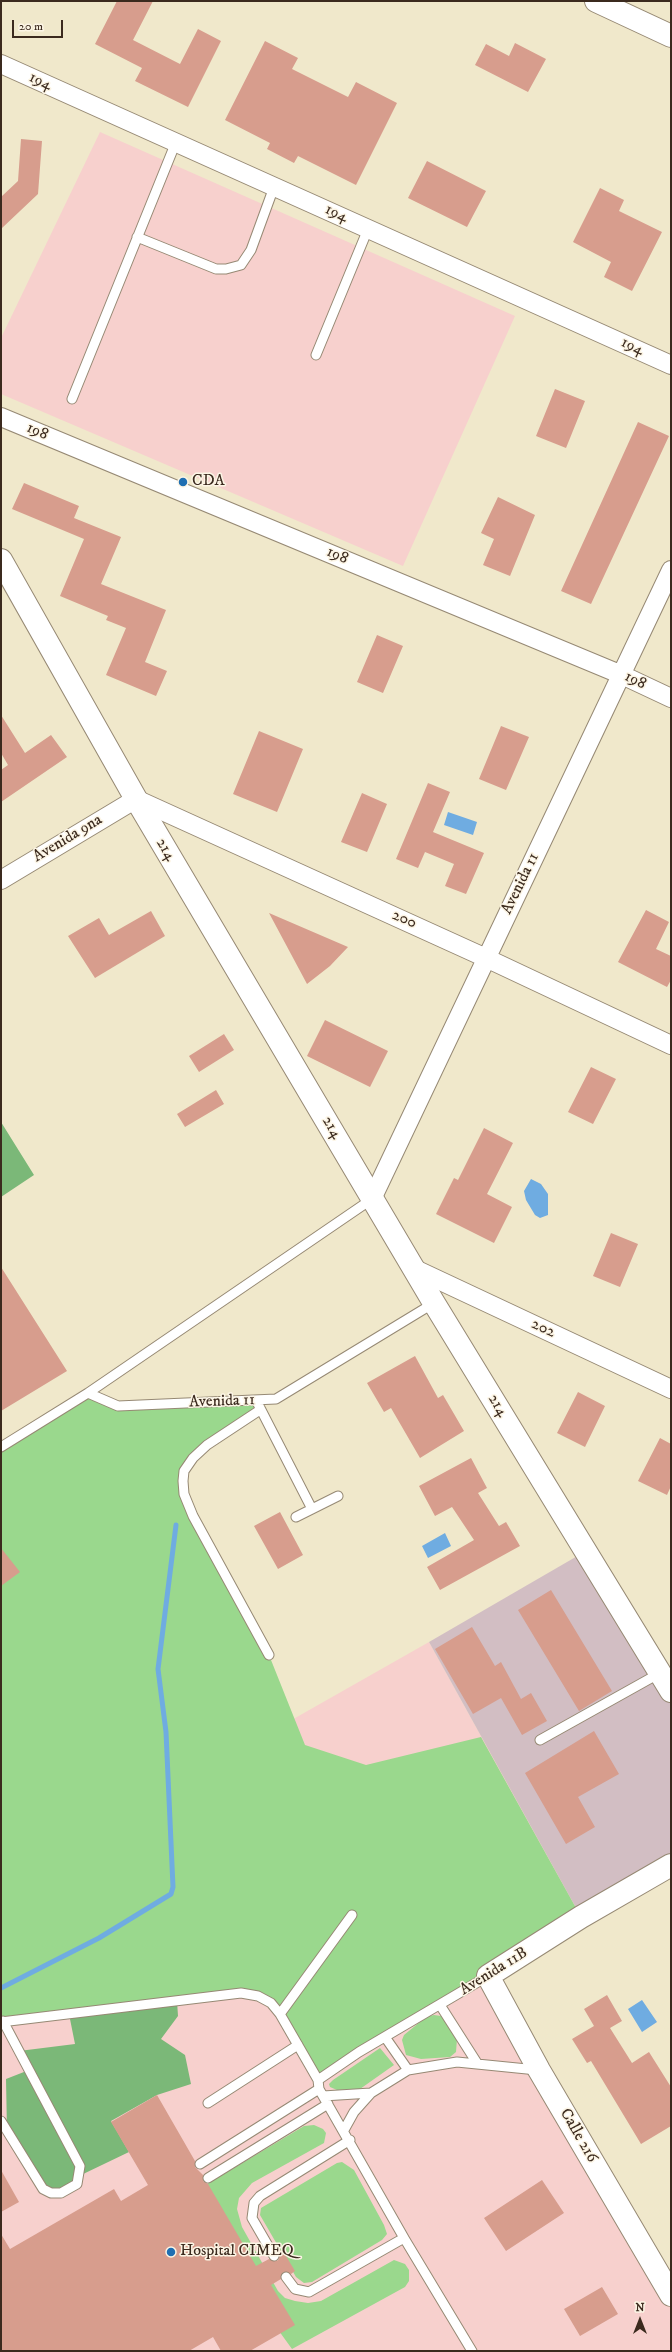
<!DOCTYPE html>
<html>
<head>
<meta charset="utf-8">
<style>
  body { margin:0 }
  #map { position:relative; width:672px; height:2352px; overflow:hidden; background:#f0e8cb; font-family:"IM FELL DW Pica",serif }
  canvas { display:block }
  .frame { position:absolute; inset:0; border:2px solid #3b2a1e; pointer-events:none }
  .north { position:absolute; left:620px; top:2300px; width:40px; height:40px; -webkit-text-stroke:3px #fcf5e5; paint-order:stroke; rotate:0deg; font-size:11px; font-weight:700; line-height:16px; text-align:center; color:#3b2a1e }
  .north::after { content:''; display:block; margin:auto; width:14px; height:18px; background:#3b2a1e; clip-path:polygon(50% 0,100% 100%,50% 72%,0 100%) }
  .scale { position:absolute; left:12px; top:20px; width:51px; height:18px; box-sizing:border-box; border:2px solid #3b2a1e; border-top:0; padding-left:5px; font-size:12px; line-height:14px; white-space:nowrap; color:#3b2a1e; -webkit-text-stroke:3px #fcf5e5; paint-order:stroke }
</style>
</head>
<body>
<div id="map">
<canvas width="672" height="2352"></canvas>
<div class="frame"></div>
<div class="north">N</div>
<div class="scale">20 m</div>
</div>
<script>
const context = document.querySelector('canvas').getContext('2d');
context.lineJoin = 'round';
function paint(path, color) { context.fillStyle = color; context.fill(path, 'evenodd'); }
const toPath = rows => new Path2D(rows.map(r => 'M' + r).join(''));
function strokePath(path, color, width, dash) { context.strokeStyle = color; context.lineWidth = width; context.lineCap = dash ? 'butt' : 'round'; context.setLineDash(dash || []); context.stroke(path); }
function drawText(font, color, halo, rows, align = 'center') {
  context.font = font + ' "IM FELL DW Pica",serif'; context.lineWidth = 3; context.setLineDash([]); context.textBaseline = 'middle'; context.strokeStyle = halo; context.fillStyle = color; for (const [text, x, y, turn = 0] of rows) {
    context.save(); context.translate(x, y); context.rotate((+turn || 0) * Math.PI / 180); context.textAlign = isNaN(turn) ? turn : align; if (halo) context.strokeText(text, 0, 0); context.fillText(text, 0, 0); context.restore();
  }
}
paint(toPath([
  [100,132,515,316,403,566,1,394,1,338],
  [429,1642,581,1917,488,1976,671,2291,671,2351,1,2351,1,1885]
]), '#f7d0cd');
paint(toPath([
  [586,1551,671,1691,671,1856,581,1917,429,1642]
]), '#d2bec3');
paint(toPath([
  [88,1393,118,1406,256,1401,260,1410,234,1426,184,1471,184,1494,269,1655,305,1745,366,1765,481,1737,581,1917,318,2080,280,2014,258,1996,1,2022,1,1450],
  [434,2015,441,2016,446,2020,457,2039,456,2052,450,2057,421,2059,406,2055,402,2040,404,2035,426,2017],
  [380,2048,394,2065,360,2089,337,2090,330,2087,329,2084,333,2080],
  [304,2126,314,2125,323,2129,326,2133,324,2143,252,2183,239,2198,237,2209,242,2227,278,2291,285,2298,295,2301,308,2303,321,2301,394,2260,405,2264,409,2270,409,2281,405,2287,292,2349,279,2331,199,2189],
  [342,2162,354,2170,384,2225,387,2234,382,2240,312,2282,304,2283,296,2277,260,2215,261,2208,337,2163]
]), '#9ad88d');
paint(toPath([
  [1,1122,34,1175,1,1197],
  [177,2001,178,2016,161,2039,185,2055,191,2084,157,2095,111,2121,129,2152,79,2176,77,2184,51,2193,7,2131,6,2079,29,2070,19,2051,75,2044,69,2014]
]), '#7bb878');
paint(toPath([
  [448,812,477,822,473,835,444,825],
  [531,1179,541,1184,548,1194,548,1215,540,1218,535,1215,526,1200,524,1191],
  [445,1533,451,1546,428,1558,422,1546],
  [642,2000,657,2022,642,2032,628,2009]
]), '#6face1');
strokePath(toPath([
  [1,1988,99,1938,171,1894,173,1887,166,1732,158,1669,176,1525]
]), '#6face1', 5);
paint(toPath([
  [117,1,153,1,133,40,180,64,198,29,221,41,188,107,135,81,142,68,95,44],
  [265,41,298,58,292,69,348,97,356,82,397,103,356,185,298,156,294,163,267,149,270,143,225,120],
  [515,43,546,59,528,92,475,65,486,44,509,56],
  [21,139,42,141,38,194,1,229,1,197,18,181],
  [427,161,486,191,467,227,408,198],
  [600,188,624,200,619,211,662,232,632,291,604,277,611,262,573,242],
  [555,389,585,401,566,448,536,436],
  [638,422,669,436,591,604,561,591],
  [24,483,79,506,74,518,121,537,101,584,166,610,145,662,167,671,156,696,106,675,126,628,106,620,108,616,60,596,84,539,12,509],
  [498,497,535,515,510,576,483,565,494,539,481,533],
  [377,635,403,646,383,693,357,682],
  [1,715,25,753,51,735,67,757,1,802,1,770,8,765,1,753],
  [501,726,529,737,506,790,479,779],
  [259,731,303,749,277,812,233,794],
  [428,783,450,792,433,832,484,853,466,894,445,886,454,864,425,852,418,868,396,859],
  [362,793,387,804,367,852,341,842],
  [646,910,669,922,656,949,671,956,671,980,667,987,618,962],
  [151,911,165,936,95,978,68,936,99,918,109,935],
  [269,913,348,947,330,966,307,984],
  [325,1020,388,1051,370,1087,307,1056],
  [224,1034,234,1050,199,1072,189,1056],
  [591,1067,616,1079,593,1124,568,1112],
  [216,1090,224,1104,185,1127,177,1114],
  [484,1128,513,1143,487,1194,512,1207,494,1243,436,1214,454,1178,458,1180],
  [611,1233,638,1244,620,1287,593,1276],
  [1,1267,67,1371,1,1411],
  [415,1356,438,1398,443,1395,464,1431,420,1458,391,1408,384,1412,367,1383],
  [578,1392,605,1406,585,1447,557,1433],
  [660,1438,671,1444,671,1486,667,1495,638,1481],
  [471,1458,487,1488,478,1493,499,1526,506,1522,520,1546,440,1590,427,1567,474,1540,452,1507,435,1516,419,1486],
  [280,1512,303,1555,278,1569,254,1526],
  [1,1548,20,1572,1,1586],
  [551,1590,612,1691,579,1711,518,1610],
  [472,1627,495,1666,501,1662,521,1699,531,1693,547,1721,522,1735,501,1698,473,1714,435,1649],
  [594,1731,619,1774,578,1797,595,1827,566,1844,525,1773],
  [607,1995,622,2021,610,2028,632,2063,649,2052,671,2087,671,2126,641,2144,591,2061,587,2063,572,2039,594,2026,584,2009],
  [157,2095,195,2161,195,2167,203,2175,203,2181,208,2184,256,2266,269,2259,277,2261,279,2259,279,2253,283,2251,295,2271,291,2274,283,2272,281,2279,271,2285,295,2325,250,2351,221,2351,213,2337,189,2351,1,2351,1,2234,10,2249,114,2189,121,2201,148,2185,111,2122],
  [1,2170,19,2202,1,2212],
  [542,2180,564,2213,506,2251,484,2218],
  [602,2287,618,2314,580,2336,564,2309]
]), '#d79d8d');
const lane = toPath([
  [137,237,216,269,226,269,241,265,251,250,274,187],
  [316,355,368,229],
  [72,399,176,142],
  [88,1393,372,1199],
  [258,1404,312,1509],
  [260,1410,207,1445,193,1458,184,1471,183,1481,184,1494,193,1516,269,1655],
  [1,1447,88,1393,118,1406,276,1399,434,1303],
  [296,1517,338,1496],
  [540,1740,660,1673],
  [352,1915,280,2014,318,2080,319,2089,404,2238,472,2351],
  [440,2005,477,2063],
  [1,2022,241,1993,258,1996,271,2003,280,2014],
  [385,2037,408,2070],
  [318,2080,359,2052,488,1976],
  [323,2096,371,2093],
  [208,2103,298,2045],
  [1,2121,43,2189,51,2193,61,2193,77,2184,80,2166,3,2021],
  [344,2130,354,2112,371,2093,408,2070,457,2062,537,2070],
  [200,2164,319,2089],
  [208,2178,328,2104],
  [274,2256,252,2218,254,2203,260,2196,350,2140],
  [286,2277,295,2289,309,2292,404,2238]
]);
const street = toPath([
  [1,64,671,365],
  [1,417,622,675,671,698],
  [1,880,136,799,486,958,671,1045],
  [372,1199,671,570],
  [415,1269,671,1389]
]);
const secondary = toPath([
  [596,1,671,36],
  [1,560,136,799,434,1303,671,1691],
  [671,1865,581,1917,488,1976,539,2070,671,2295]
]);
strokePath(lane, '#968974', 11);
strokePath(street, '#968974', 20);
strokePath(secondary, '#968974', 24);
strokePath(lane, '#fff', 9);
strokePath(street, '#fff', 18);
strokePath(secondary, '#fff', 22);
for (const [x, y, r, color] of [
  [183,482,5,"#1f6fb2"],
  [171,2252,5,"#1f6fb2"]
]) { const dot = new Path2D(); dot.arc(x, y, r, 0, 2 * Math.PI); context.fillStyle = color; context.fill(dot); strokePath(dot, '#fcf5e5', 1.5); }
drawText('16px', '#3b2a1e', '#fcf5e5', [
  ["194",40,82,24],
  ["194",336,214,24],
  ["194",632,347,24],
  ["198",37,432,23],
  ["198",337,556,23],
  ["198",635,681,26],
  ["Avenida 9na",68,839,-31],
  ["214",165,850,59],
  ["Avenida 11",521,884,-64],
  ["200",404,920,24],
  ["214",331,1128,59],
  ["202",543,1329,25],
  ["Avenida 11",222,1402,-2],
  ["214",497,1406,59],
  ["Avenida 11B",494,1972,-32],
  ["Calle 216",578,2136,60]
]);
drawText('16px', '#3b2a1e', '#fcf5e5', [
  ["CDA",192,482],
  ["Hospital CIMEQ",180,2252]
], 'left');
</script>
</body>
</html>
